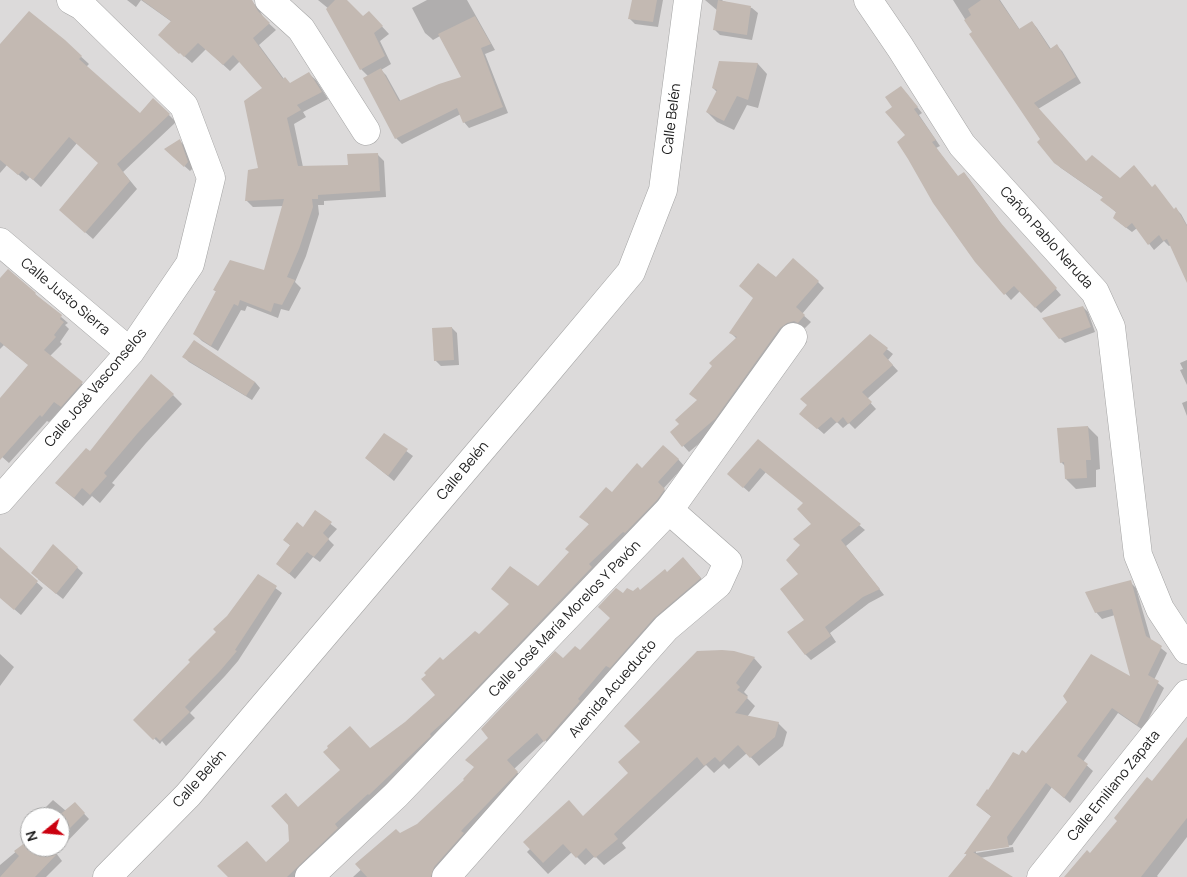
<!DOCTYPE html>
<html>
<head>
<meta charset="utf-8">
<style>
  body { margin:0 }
  #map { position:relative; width:1187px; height:877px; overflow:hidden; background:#efeae3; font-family:Manrope,sans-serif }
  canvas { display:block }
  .north { position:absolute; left:20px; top:807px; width:50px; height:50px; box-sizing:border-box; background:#fff; border:1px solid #a5a5a5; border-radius:50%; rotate:253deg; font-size:14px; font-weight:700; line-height:20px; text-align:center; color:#1d1d1d }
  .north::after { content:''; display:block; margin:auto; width:18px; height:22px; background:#cb000f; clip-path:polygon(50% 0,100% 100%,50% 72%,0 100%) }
</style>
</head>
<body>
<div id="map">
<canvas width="1187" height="877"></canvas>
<div class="north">N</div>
</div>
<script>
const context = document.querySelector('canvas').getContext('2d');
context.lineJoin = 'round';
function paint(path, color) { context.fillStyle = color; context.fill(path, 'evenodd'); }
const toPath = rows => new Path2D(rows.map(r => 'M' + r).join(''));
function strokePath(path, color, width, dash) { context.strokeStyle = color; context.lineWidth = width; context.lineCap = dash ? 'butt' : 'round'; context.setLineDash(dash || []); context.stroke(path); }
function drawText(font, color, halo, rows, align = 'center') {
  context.font = font + ' Manrope,sans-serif'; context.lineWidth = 4; context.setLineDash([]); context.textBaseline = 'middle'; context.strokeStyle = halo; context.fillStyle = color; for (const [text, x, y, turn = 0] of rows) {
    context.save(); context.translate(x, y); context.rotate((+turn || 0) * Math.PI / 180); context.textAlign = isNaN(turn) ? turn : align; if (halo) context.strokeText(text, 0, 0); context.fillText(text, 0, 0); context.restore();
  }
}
paint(toPath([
  [0,0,1187,0,1187,877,0,877],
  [30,817,60,817,60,847,30,847]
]), '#dcdada');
paint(toPath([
  [127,0,251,0,260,11,264,19,276,30,259,45,284,79,290,84,309,74,316,80,328,99,303,112,306,117,294,124,303,167,349,166,378,155,384,161,386,197,324,201,324,205,318,205,319,214,306,256,295,282,301,288,289,311,281,309,278,318,247,306,245,311,241,310,218,351,202,341,195,334,217,292,214,290,265,272,284,206,253,207,246,200,260,169,264,88,240,61,230,71,206,49,192,63,167,41,172,22,141,0,136,7],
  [318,0,346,0,363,18,376,20,389,34,380,41,391,64,381,70,386,75,401,102,463,78,440,36,433,40,431,38,425,33,412,8,427,0,467,0,495,50,485,54,508,113,469,128,464,122,461,114,402,144,396,138,368,76,361,69,329,9],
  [633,0,663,0,658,27,635,24,630,19],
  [705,0,723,0,722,1,752,8,758,13,752,40,720,35,715,30,718,11],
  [953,0,1000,0,1020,30,1032,22,1037,28,1051,49,1057,46,1062,51,1081,83,1038,109,1087,163,1120,180,1152,188,1174,210,1176,209,1181,214,1187,225,1187,265,1171,245,1169,246,1164,241,1154,250,1137,228,1132,232,1120,223,1117,213,1102,200,1104,198,1061,168,1055,162],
  [64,41,89,64,86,67,140,114,153,99,176,122,123,172,137,189,93,239,68,217,100,163,77,143,41,187,30,177,26,181,7,165,0,173,0,46],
  [720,62,758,64,767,74,758,108,747,105,734,130,717,122,707,112,717,92,713,88],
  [906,93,922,113,919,115,940,146,936,148,958,177,964,173,969,179,1005,229,1061,295,1041,313,1020,291,1011,300,976,261,907,135,894,107],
  [180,141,185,146,193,168,190,171,171,154],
  [776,279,818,282,824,288,802,314,811,322,805,328,801,327,721,425,689,452,671,432,681,424,698,400,737,339,731,333],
  [0,280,35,294,68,323,65,325,69,329,60,342,62,344,50,356,88,389,68,413,62,408,49,422,47,421,9,463,1,456,0,457,0,400,29,365,4,345,0,349],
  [1083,307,1088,312,1095,332,1065,343,1060,338],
  [452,328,457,333,459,365,441,366,435,360],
  [870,336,893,354,888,360,898,371,867,399,876,409,855,429,849,423,843,428,837,422,824,434,807,419],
  [184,357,255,382,260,388,252,400,189,362],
  [1187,360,1187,385,1180,370,1183,369,1180,363],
  [173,395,182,404,146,443,112,483,115,485,100,503,92,496,83,506,56,483,90,453],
  [1187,401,1187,416,1182,403],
  [1088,427,1098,437,1100,469,1096,470,1096,487,1076,489,1066,479,1065,466,1061,462],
  [384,435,413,456,394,481,366,458],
  [758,440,865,530,846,546,884,595,869,603,830,633,836,642,811,660,805,654,806,620,800,575,802,545,813,524,805,503,766,472,749,492,734,479],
  [678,459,684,466,663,489,671,496,299,877,228,877,266,863,290,842,299,808,371,749,406,723,437,695,443,662,479,636,538,588,570,552,590,525,581,517,642,469],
  [315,512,337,529,328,539,334,545,320,562,313,557,295,579,278,564,291,546,284,540,303,529],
  [54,546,83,573,63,599,38,579],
  [0,549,43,588,21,615,0,597],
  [683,558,708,586,553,748,545,740,514,769,524,780,440,877,353,877,400,834,418,826,465,780,475,768,489,738,563,660,580,652,612,618,624,595,640,591,667,573],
  [259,576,282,593,238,661,225,676,190,713,195,718,166,746,162,741,160,744,135,720,192,662,217,632],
  [1130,582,1136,588,1151,640,1167,653,1154,680,1164,688,1143,730,1118,713,1083,762,1093,771,1070,803,1052,787,1012,845,976,851,976,853,1013,847,1014,852,980,858,1010,877,950,877,967,855,966,854,992,817,977,805,1019,757,1027,755,1132,679,1115,615,1102,619,1096,612],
  [734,653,754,658,762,667,744,692,748,696,746,697,755,706,747,717,778,723,787,732,783,746,759,766,747,753,729,769,724,764,714,773,706,765,622,843,626,848,604,865,595,856,585,865,572,852,548,874,527,852,531,848,584,817,630,773],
  [0,654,14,667,0,686],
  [1187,739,1187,837,1157,876,1158,877,1066,877,1090,854,1152,783],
  [53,800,66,811,75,804,89,819,56,853,62,861,46,877,0,877,0,865,30,840,30,847,60,847,60,817,36,817]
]), '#0003');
paint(toPath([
  [142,0,252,0,258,11,270,23,253,38,283,79,285,77,290,83,309,72,322,92,297,105,301,110,287,118,298,166,348,165,347,154,378,153,380,191,318,195,318,199,312,199,313,207,299,249,287,277,295,280,282,305,274,303,271,312,240,300,238,306,234,304,211,346,193,334,216,291,213,290,230,260,264,270,284,199,245,201,248,170,258,168,244,101,262,88,233,55,223,65,198,43,184,57,180,53,179,54,158,35,171,21],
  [335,0,347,0,363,16,369,11,383,26,374,33,385,56,360,70,326,9],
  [632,0,657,0,653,22,628,19],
  [718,0,751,6,747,35,713,30],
  [981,0,999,0,1019,29,1032,21,1050,49,1057,44,1076,77,1034,103,1086,161,1092,155,1120,178,1134,165,1152,187,1155,184,1174,209,1176,207,1187,226,1187,283,1167,239,1163,241,1159,235,1148,245,1132,223,1126,228,1113,218,1116,212,1100,200,1103,197,1054,163,1037,142,1040,139,969,34,972,32,964,20,971,15,968,9],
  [29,11,65,40,82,56,79,59,140,113,153,98,170,114,117,164,130,181,85,233,59,210,98,163,69,137,33,180,22,171,18,175,0,160,0,44],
  [475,16,491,44,481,48,503,107,463,123,457,108,395,139,363,78,381,68,399,101,439,84,461,77,438,34],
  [719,61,758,63,748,100,737,96,724,121,706,112,717,90,712,88],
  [901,86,918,107,914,109,936,140,932,142,958,176,964,172,1000,222,1057,288,1035,308,1014,286,1004,295,975,262,933,203,908,159,897,142,905,135,885,112,892,107,885,97],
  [180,139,188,162,184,167,164,149],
  [793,258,819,281,796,307,805,315,798,323,794,321,787,323,780,328,715,419,682,447,670,432,679,424,675,420,697,400,689,394,712,366,709,363,737,337,729,333,753,298,739,286,758,263,776,277],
  [8,269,36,293,35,294,62,315,60,319,64,322,54,335,56,337,44,350,83,382,61,407,54,402,42,417,40,415,0,460,0,398,28,365,0,342,0,278],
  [1083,306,1091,327,1059,339,1042,318],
  [452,327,454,360,434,361,432,328],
  [870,334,888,348,883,354,893,365,862,392,872,402,848,424,843,417,837,423,831,417,817,429,799,414,807,405,800,399],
  [194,340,255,382,246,396,182,357],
  [151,374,174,394,137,434,104,473,107,476,90,495,82,488,74,498,55,483,86,448,90,451],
  [1088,426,1091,460,1086,460,1087,478,1065,479,1064,462,1060,463,1057,428],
  [384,433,408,449,388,476,365,458],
  [758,439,861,524,841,540,880,589,863,597,825,627,831,636,805,655,787,632,804,620,780,589,798,574,786,560,800,545,793,539,811,524,797,509,803,503,760,468,743,488,727,474],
  [663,445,679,459,658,482,665,489,657,500,625,533,623,532,589,564,592,567,449,717,430,734,431,736,369,795,368,794,335,824,338,828,287,877,228,877,217,866,247,841,266,862,289,841,288,825,271,806,286,793,298,807,340,770,323,752,328,748,327,746,350,726,370,748,405,722,435,695,421,679,426,675,424,673,440,657,443,660,475,631,479,634,509,604,491,589,510,566,538,586,569,552,565,549,589,524,579,517,606,487,612,492,637,463,642,468],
  [315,510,332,522,323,533,329,539,314,557,307,552,289,574,276,564,290,545,283,540,297,522,303,527],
  [53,544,78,567,56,594,31,573],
  [0,547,38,581,14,610,0,598],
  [683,557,701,578,654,618,610,668,606,666,578,699,580,701,544,742,537,733,507,760,518,772,461,831,464,833,434,867,431,877,367,877,355,864,396,829,400,833,417,824,464,780,463,779,474,767,465,760,488,738,481,729,555,651,563,658,575,646,580,650,610,618,598,607,616,588,623,593,627,588,633,591,638,587,640,590,665,569,667,572],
  [258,574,277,586,235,650,237,651,220,671,185,707,190,712,160,741,156,737,153,740,133,720,190,662,188,660,216,632,213,629,227,616],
  [1131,580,1146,636,1162,646,1148,675,1159,681,1137,725,1112,708,1077,756,1088,764,1064,798,1046,783,1007,837,1009,847,973,852,1013,877,948,877,967,854,964,854,991,816,976,805,987,789,988,790,1013,752,1019,755,1022,750,1026,753,1067,702,1063,696,1091,654,1130,676,1112,609,1095,613,1085,592],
  [722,650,734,651,755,657,736,683,740,687,737,690,748,697,735,713,779,722,775,737,750,758,738,745,720,762,715,757,704,766,697,757,614,834,618,839,595,858,586,848,576,858,563,844,543,863,523,842,569,800,583,816,628,773,618,762,640,742,624,726,697,651],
  [1187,737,1187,818,1141,877,1064,877,1087,850,1090,853,1117,821,1114,818,1147,777,1152,781],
  [75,802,85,813,60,838,60,817,57,817],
  [30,839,30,847,51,847,57,854,35,877,0,877,19,856,14,851]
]), '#c3b9b2');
const minor = toPath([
  [269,0,301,29,366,131],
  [868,0,900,47,962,145,1095,292,1111,327,1138,555,1160,609,1187,650],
  [0,242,130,352],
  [0,500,130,352,190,264,211,178,184,106,82,6,71,0],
  [107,877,188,795,532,390,631,272,663,190,688,0],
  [309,877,396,795,669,510,793,337],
  [446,877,666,628,718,584,728,562,669,510],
  [1041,877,1187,694]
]);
strokePath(minor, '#a4a4a4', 29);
strokePath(minor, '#fff', 28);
drawText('14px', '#1d1d1d', '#fff', [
  ["Calle Belén",672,119,-83],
  ["Cañón Pablo Neruda",1046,238,48],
  ["Calle Justo Sierra",65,297,40],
  ["Calle José Vasconselos",96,388,-50],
  ["Calle Belén",463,471,-50],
  ["Calle José María Morelos Y Pavón",565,619,-46],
  ["Avenida Acueducto",613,689,-49],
  ["Calle Belén",200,779,-48],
  ["Calle Emiliano Zapata",1114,786,-51]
]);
</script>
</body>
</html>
